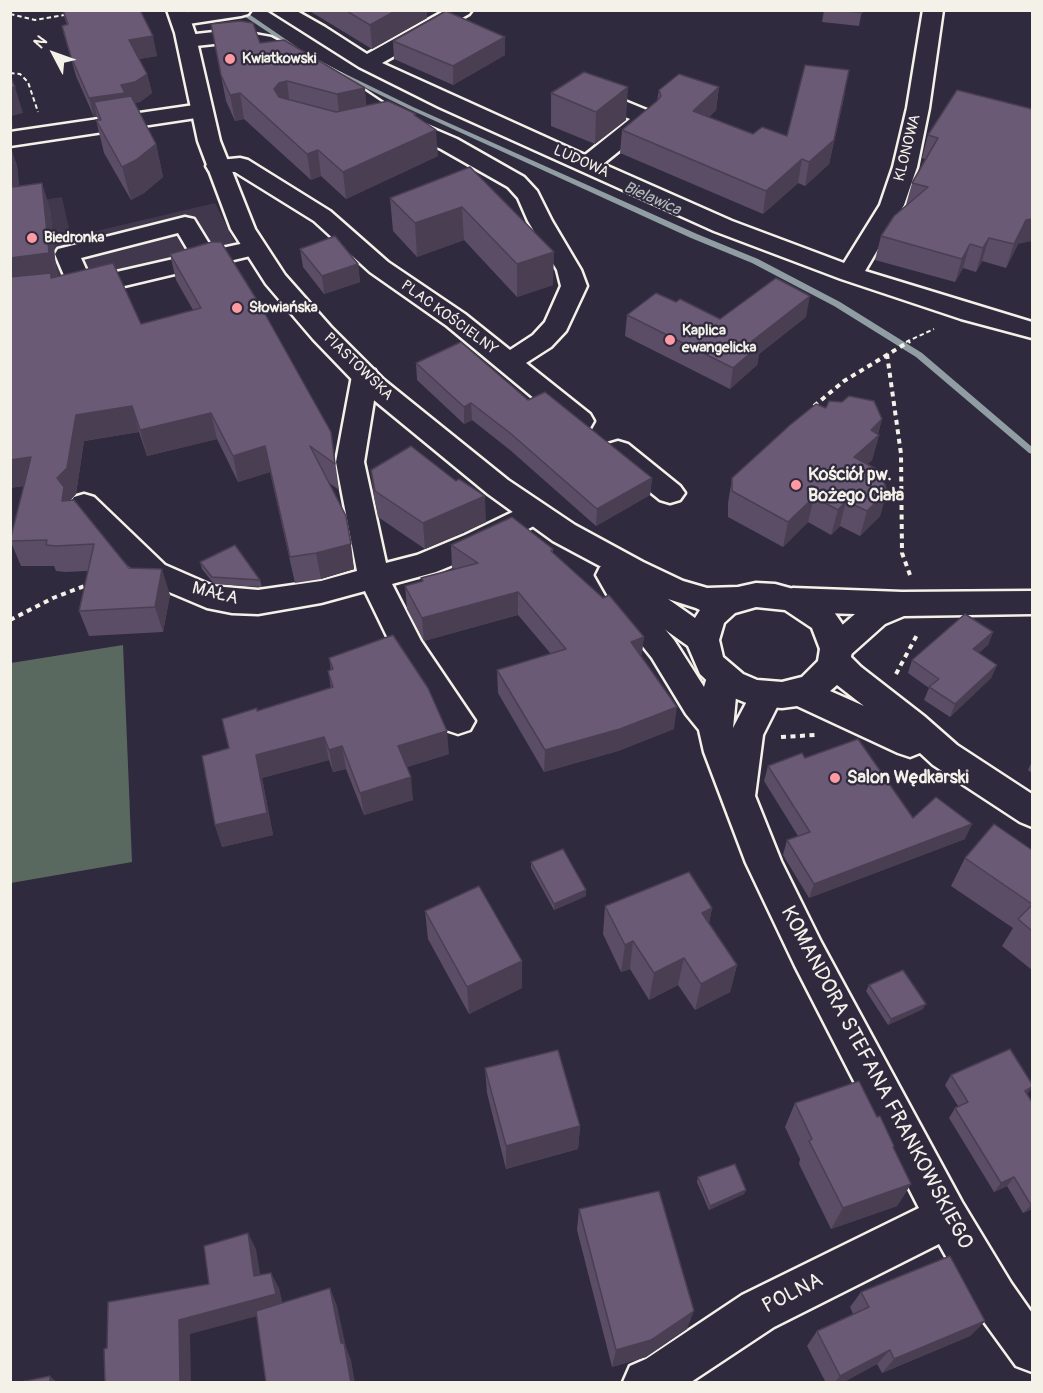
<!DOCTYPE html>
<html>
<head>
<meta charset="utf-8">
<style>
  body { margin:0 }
  #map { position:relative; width:1043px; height:1393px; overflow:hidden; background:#2f2a3d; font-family:Pangolin,sans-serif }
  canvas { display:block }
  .frame { position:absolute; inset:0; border:12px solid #f4f1e8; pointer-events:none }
  .north { position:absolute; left:24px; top:24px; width:60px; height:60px; -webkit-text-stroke:4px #2f2a3d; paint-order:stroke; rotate:311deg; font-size:16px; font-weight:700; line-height:24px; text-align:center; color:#f4f1e8 }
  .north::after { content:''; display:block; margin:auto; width:21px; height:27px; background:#f4f1e8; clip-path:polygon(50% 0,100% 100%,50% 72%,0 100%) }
</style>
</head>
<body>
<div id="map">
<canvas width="1043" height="1393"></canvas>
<div class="frame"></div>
<div class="north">N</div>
</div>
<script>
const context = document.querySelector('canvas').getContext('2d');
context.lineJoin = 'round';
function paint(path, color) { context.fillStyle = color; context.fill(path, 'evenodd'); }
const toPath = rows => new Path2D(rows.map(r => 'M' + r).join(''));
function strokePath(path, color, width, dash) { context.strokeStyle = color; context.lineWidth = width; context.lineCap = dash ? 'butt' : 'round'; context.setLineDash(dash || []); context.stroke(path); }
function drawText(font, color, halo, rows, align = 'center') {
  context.font = font + ' Pangolin,sans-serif'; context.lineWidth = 4.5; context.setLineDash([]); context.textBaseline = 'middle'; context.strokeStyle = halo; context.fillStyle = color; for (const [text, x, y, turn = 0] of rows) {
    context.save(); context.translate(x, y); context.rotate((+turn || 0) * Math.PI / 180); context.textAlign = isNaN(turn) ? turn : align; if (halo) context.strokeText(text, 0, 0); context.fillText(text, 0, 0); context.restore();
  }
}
paint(toPath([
  [62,197,71,237,215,203,242,257,79,298,11,310,11,205]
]), '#41384e');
paint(toPath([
  [123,645,132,862,11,883,11,663]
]), '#5a695f');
paint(toPath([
  [235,10,243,10,297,47,292,48,235,10],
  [325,64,413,107,697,234,758,259,840,302,922,353,1032,447,1032,454,1029,453,916,357,834,306,752,263,691,238,409,109,323,67,322,66,325,64]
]), '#909ea4');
const minor = toPath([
  [198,10,251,10,248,14,241,16,182,25,175,23,172,19,175,15,198,10],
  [269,10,295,10,325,27,367,54,446,10,472,10,469,14,382,63,585,155,630,119,587,102,584,97,587,92,595,90,603,92,654,113,657,118,654,123,603,164,732,221,844,263,880,205,893,167,907,108,923,10,943,10,929,108,917,167,904,205,865,271,1032,322,1032,338,961,319,841,279,714,231,439,107,359,67,269,10],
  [232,30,271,37,341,75,401,115,457,139,524,177,537,191,552,221,581,270,587,286,566,331,551,347,526,363,590,414,594,421,590,428,580,430,570,428,447,326,370,272,314,221,235,172,209,171,206,166,209,161,240,158,248,160,330,211,388,262,465,314,510,350,533,335,545,322,561,286,557,270,528,221,518,198,508,187,441,149,384,123,325,85,258,46,232,42,187,47,180,45,177,41,180,37,187,35,232,30],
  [201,104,209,106,212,111,209,116,10,146,10,132,201,104],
  [185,217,194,219,213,250,254,241,263,243,266,248,263,253,99,292,10,303,10,287,66,280,55,254,58,249,185,217],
  [178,233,191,255,90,278,81,258,178,233],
  [365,367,375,370,378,376,364,462,386,563,417,555,465,535,525,506,535,503,545,506,550,513,545,520,487,551,436,572,392,584,421,641,475,721,470,730,458,734,446,730,397,657,365,591,321,603,258,614,232,613,207,608,143,581,74,511,69,504,74,497,84,494,94,497,165,565,213,586,258,590,321,581,357,571,336,462,352,376,355,370,365,367],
  [618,441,628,444,680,486,685,493,680,500,670,503,660,500,608,458,604,451,608,444,618,441],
  [611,564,622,567,643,603,674,640,704,687,710,667,722,663,734,667,738,676,733,728,755,686,767,682,779,686,783,695,763,735,755,796,781,861,821,942,962,1202,1011,1283,1032,1313,1032,1372,1016,1366,979,1315,939,1244,774,1327,691,1382,623,1382,630,1366,646,1359,742,1295,919,1208,795,966,746,863,704,752,699,730,686,714,652,658,621,619,596,575,600,567,611,564],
  [793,588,902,592,1032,591,1032,614,904,616,885,624,847,658,836,661,825,658,820,649,825,640,855,614,793,612,782,608,777,600,782,592,793,588]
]);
const major = toPath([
  [167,10,187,10,195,33,220,141,255,229,285,275,331,327,384,380,508,480,575,525,643,562,683,581,707,588,738,587,756,583,775,584,804,592,821,601,834,612,843,625,852,649,851,657,861,667,924,716,957,745,1032,794,1032,827,1020,822,933,765,920,753,910,757,898,753,797,706,782,708,754,706,719,692,700,674,688,646,608,589,604,581,611,572,553,541,488,494,364,392,313,339,266,284,231,229,198,141,175,33,167,10],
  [668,599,696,608,700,610,695,618,668,599],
  [756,607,785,610,812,628,820,649,818,661,802,677,782,682,757,680,743,674,723,657,719,640,724,623,735,613,756,607],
  [837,685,864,706,830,691,837,685]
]);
strokePath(minor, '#f4f1e8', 5);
strokePath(major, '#f4f1e8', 5);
strokePath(toPath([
  [10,14,35,20,64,15],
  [10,73,20,74,28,82,38,112],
  [906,342,934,329]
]), '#f4f1e8', 2, [4.5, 3]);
strokePath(toPath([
  [887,354,901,454,902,553,910,575],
  [814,406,844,381,910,341],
  [10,620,53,598,87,585],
  [896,674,918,633],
  [781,737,815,735]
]), '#f4f1e8', 4, [5, 4.5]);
paint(minor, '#2f2a3d');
paint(major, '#2f2a3d');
paint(toPath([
  [62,10,140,10,157,56,139,59,147,74,152,93,140,102,134,103,156,144,163,177,144,193,131,200,104,153,96,120,98,120,97,117,94,117,76,76,67,45,62,26,67,25],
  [308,10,427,10,427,18,372,49],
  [824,10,862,10,859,26,822,22],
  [211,24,260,43,366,106,416,117,438,156,346,199,321,176,311,180,244,119,235,121,226,101],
  [393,41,505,55,453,85,394,59],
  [719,87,716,110,709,117,753,134,787,136,845,93,829,164,805,186,798,183,763,214,620,153,622,130,657,101,659,90],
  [957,90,1018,244,1006,268,982,261,976,272,963,268,955,282,875,260,881,236,906,205,912,183,925,159,922,158,928,135],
  [551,93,626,120,595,144,551,126],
  [10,146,17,166,19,186,50,209,57,277,141,324,193,310,176,280,170,254,331,432,339,490,328,482,354,569,321,579,295,583,270,472,238,482,217,439,147,456,139,432,84,441,76,494,70,500,129,568,170,595,163,632,89,636,79,611,88,571,65,572,56,571,54,566,21,566,10,540,24,486,10,488],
  [470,167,553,285,517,297,464,240,417,257,393,231,390,198],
  [300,249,358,264,360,282,324,294,303,267],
  [627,315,720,319,806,317,759,354,757,365,730,389,625,336],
  [416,363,528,400,652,478,650,495,596,526,510,450,472,420,464,424,417,380],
  [826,408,882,419,878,434,879,435,872,460,867,464,887,491,880,516,860,536,840,526,831,535,808,522,783,547,728,517,728,503,732,478],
  [371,470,456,481,486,522,425,549,378,517,374,497],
  [451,545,553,549,553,553,644,637,641,657,674,729,618,751,544,772,498,693,497,670,551,654,518,615,424,641,407,609,405,586,422,582,421,578,454,569,452,568],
  [200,562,260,580,262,587,214,584,202,569],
  [993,632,988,645,978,653,997,665,991,678,950,717,924,700,929,688,908,673,912,660],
  [329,658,449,754,407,767,413,800,364,815,346,769,333,772,329,760,262,778,273,835,222,847,215,825,229,748,257,711,331,688,328,671,331,670],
  [805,758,913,818,965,839,809,898,783,855,787,840,798,836,764,781,768,766],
  [1032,761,1032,773,1028,770],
  [1032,850,1032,970,1002,946,1013,928,951,886,965,858],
  [531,862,586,890,586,896,554,910,531,868],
  [605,906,712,908,709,923,737,965,730,992,695,1010,678,985,649,1000,630,969,621,972,603,934],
  [425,911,522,988,469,1014,428,939],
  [869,985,923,1009,888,1025,866,991],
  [485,1068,580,1126,578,1149,506,1169,487,1093],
  [951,1075,1028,1095,1032,1209,1023,1213,1007,1186,994,1192,949,1118,955,1108,958,1106,945,1085],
  [795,1103,877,1117,894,1146,893,1148,911,1184,897,1206,831,1229,799,1164,800,1159,785,1127],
  [698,1177,746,1190,744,1194,709,1210,697,1182],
  [579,1209,687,1329,646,1357,612,1367,577,1230],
  [861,1292,985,1321,970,1336,882,1373,877,1364,842,1383,826,1383,807,1346,817,1331,853,1314,850,1307]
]), '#5b4d65');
paint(toPath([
  [397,10,427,10,427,18,372,49,370,25],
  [153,36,157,56,134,60,129,40],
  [505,37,505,55,453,85,453,66],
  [849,70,829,164,805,186,809,162],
  [147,74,152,93,140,102,128,104,94,102,97,117,94,117,89,98],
  [287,81,290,107,282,109,274,89,279,83],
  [15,87,23,113,12,116,13,129,10,130,10,88],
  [628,87,626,120,595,144,596,112],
  [719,87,716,110,691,134,693,111],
  [365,88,367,114,340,120,337,94],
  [240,93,244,119,235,121,230,95],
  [416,114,417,138,436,130,438,156,346,199,343,172],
  [156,144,163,177,144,193,131,200,122,167],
  [10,146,17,166,22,213,13,187,10,157],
  [318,150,321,176,311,180,307,154],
  [802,159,798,183,763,214,766,191],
  [42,183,50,209,57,279,10,285,10,258],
  [462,207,464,240,417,257,415,223],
  [1032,219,1032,241,1018,244,1006,268,1014,244,1026,220],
  [989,238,982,261,976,272,983,248],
  [970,244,963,268,955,282,962,259],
  [554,252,553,285,517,297,517,264],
  [358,264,360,282,324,294,322,276],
  [810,296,806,317,759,354,757,365,730,389,733,368,752,341],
  [471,403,472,420,464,424,464,407],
  [132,406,139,432,84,441,76,494,69,502,62,501,57,478,76,415],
  [211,413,217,439,147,456,140,430],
  [882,419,877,436,879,435,872,460,848,483,854,457,871,430],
  [265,446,270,472,238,482,233,456],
  [31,457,41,483,10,488,10,460],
  [652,478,650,495,596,526,597,509],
  [887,491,880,516,860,536,867,511],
  [485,496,486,522,425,549,423,523],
  [814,497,808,522,783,547,788,522],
  [846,501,840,526,831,535,838,510],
  [351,544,354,569,321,579,316,553],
  [162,569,170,595,163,632,155,607],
  [518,592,518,615,424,641,422,618],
  [993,632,988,645,968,663,973,649],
  [644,637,641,660,631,642],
  [997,665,991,678,950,717,955,704],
  [677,707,674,729,618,751,544,772,545,750],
  [447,731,449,754,401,769,398,746],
  [324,737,329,760,262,778,273,835,222,847,215,825,256,755],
  [342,746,346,769,333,772,329,750],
  [411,777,413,800,364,815,360,793],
  [972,824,965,839,809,898,814,884],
  [586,890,586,896,554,910,554,904],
  [712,908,706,937,702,913],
  [633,941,630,969,621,972,625,945],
  [684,958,678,985,649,1000,654,973],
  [522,961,522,988,469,1014,467,987],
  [737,965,730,992,695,1010,701,984],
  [926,1004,923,1009,888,1025,891,1019],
  [1032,1087,1032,1088,1026,1096,1025,1091],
  [580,1126,578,1149,506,1169,506,1146],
  [1014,1177,1007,1186,994,1192,1001,1183],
  [911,1184,897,1206,831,1229,843,1208],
  [746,1190,744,1194,709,1210,710,1206],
  [1032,1204,1032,1209,1023,1213],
  [248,1233,256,1249,263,1291,254,1276],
  [271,1273,279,1288,284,1309,190,1334,191,1383,180,1383,179,1320],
  [330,1288,337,1306,346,1347,351,1360,355,1383,351,1383,341,1343],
  [694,1311,687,1329,646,1357,612,1367,616,1350],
  [985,1321,970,1336,882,1373,894,1359],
  [890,1350,877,1364,842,1383,834,1383,840,1376],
  [50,1376,58,1383,50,1383]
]), '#4a3f52');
const building = toPath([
  [63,10,140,10,153,36,129,40,147,74,135,82,121,85,125,93,89,98,71,57,62,26,68,24,63,10],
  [345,10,397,10,370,25,345,10],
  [838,10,862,10,862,13,838,10],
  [446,11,505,37,453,66,393,41,446,11],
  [240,21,253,23,260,43,284,40,365,88,337,94,287,81,279,83,274,89,279,97,336,112,388,101,416,114,414,115,436,130,343,172,318,150,307,154,240,93,230,95,221,75,211,24,240,21],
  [805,65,849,70,834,140,809,162,802,159,766,191,622,130,657,101,661,96,659,90,679,74,719,87,693,111,753,134,762,127,787,136,805,65],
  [584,72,628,87,596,112,551,93,584,72],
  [10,75,15,87,10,88,10,75],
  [957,90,1032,109,1032,219,1026,220,1014,244,989,238,983,248,970,244,962,259,881,236,894,216,928,187,912,183,938,138,928,135,957,90],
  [131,96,156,144,136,160,122,167,96,120,101,120,94,102,131,96],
  [10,157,13,187,42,183,49,253,10,258,10,157],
  [470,167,554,252,517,264,462,207,415,223,390,198,470,167],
  [335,236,358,264,322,276,300,249,335,236],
  [212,242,221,242,260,305,331,432,335,464,310,446,346,516,351,544,316,553,290,557,265,446,233,456,211,413,140,430,132,406,76,415,67,468,57,478,64,487,62,501,74,500,129,568,162,569,155,607,79,611,94,544,56,546,46,545,47,540,10,541,31,457,10,460,10,277,51,273,51,278,113,263,141,324,201,308,170,254,212,242],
  [776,278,810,296,752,341,760,345,733,368,627,315,656,293,676,302,680,299,720,319,776,278],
  [461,342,528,400,545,392,652,478,597,509,510,433,471,403,464,407,416,363,461,342],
  [849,396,874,401,882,419,871,430,879,435,854,457,880,471,887,491,867,511,846,501,838,510,814,497,788,522,732,491,732,478,790,425,816,404,826,408,829,401,842,402,849,396],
  [411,446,456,481,459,479,485,496,423,523,375,491,371,470,411,446],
  [512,517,553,549,551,551,603,598,609,595,644,637,631,642,677,707,620,729,545,750,497,670,566,649,518,592,422,618,405,586,423,581,421,578,478,563,451,545,512,517],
  [235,545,260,580,212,577,200,562,235,545],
  [965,614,993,632,973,649,997,665,955,704,929,687,939,679,912,660,965,614],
  [393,635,428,688,447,731,398,746,411,777,360,793,342,746,329,750,324,737,256,755,267,813,215,825,202,756,229,748,222,719,257,708,257,711,333,687,328,671,333,669,329,658,393,635],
  [858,739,913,818,936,797,972,824,814,884,787,840,810,832,768,766,802,753,805,758,858,739],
  [994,824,1032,850,1032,904,965,858,994,824],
  [563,849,586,890,554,904,531,862,563,849],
  [689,872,712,908,702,913,737,965,701,984,684,958,654,973,633,941,625,945,605,906,689,872],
  [479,886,522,961,467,987,425,911,479,886],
  [1032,905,1032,931,1018,919,1032,905],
  [903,970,926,1004,891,1019,869,985,903,970],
  [1010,1049,1032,1084,1032,1087,1025,1091,1032,1102,1032,1204,1031,1205,1014,1177,1001,1183,955,1108,968,1102,951,1075,1010,1049],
  [558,1050,580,1126,506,1146,485,1068,558,1050],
  [859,1081,877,1117,880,1116,894,1146,893,1147,911,1184,843,1208,809,1141,812,1139,795,1103,859,1081],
  [735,1164,746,1190,710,1206,698,1177,735,1164],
  [659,1191,694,1311,651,1340,616,1350,579,1209,659,1191],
  [248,1233,254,1276,271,1273,276,1294,179,1320,180,1383,105,1383,104,1349,107,1348,108,1302,209,1284,204,1246,248,1233],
  [950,1256,985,1321,894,1359,890,1350,840,1376,817,1331,869,1307,861,1292,950,1256],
  [330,1288,341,1343,344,1343,351,1383,266,1383,256,1311,330,1288],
  [50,1376,50,1383,16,1383,50,1376]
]);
paint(building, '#6a5a75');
strokePath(building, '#4a3f52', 1.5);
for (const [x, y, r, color] of [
  [230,59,6,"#ff9aa2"],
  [32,238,6,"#ff9aa2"],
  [237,308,6,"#ff9aa2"],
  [670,340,6,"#ff9aa2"],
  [796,485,6,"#ff9aa2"],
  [835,778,6,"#ff9aa2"]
]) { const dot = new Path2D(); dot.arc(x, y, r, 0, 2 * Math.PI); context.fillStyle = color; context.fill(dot); strokePath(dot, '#2f2a3d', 2); }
drawText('bold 15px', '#f4f1e8', '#2f2a3d', [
  ["Kwiatkowski",242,59],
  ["Biedronka",44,238],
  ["Słowiańska",249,308],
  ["Kaplica",682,331],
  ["ewangelicka",682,348]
], 'left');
drawText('15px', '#f4f1e8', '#2f2a3d', [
  ["KLONOWA",908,148,-76],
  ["LUDOWA",581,162,24],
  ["PLAC KOŚCIELNY",449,318,36],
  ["PIASTOWSKA",358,367,44]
]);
drawText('italic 16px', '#b1b9ba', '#2f2a3d', [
  ["Bielawica",652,199,24]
]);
drawText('bold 18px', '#f4f1e8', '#2f2a3d', [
  ["Kościół pw.",808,475],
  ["Bożego Ciała",808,496],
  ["Salon Wędkarski",847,778]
], 'left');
drawText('18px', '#f4f1e8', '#2f2a3d', [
  ["MAŁA",215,594,14]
]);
drawText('21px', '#f4f1e8', '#2f2a3d', [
  ["KOMANDORA STEFANA FRANKOWSKIEGO",876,1078,62],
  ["POLNA",793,1294,-27]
]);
</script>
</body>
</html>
